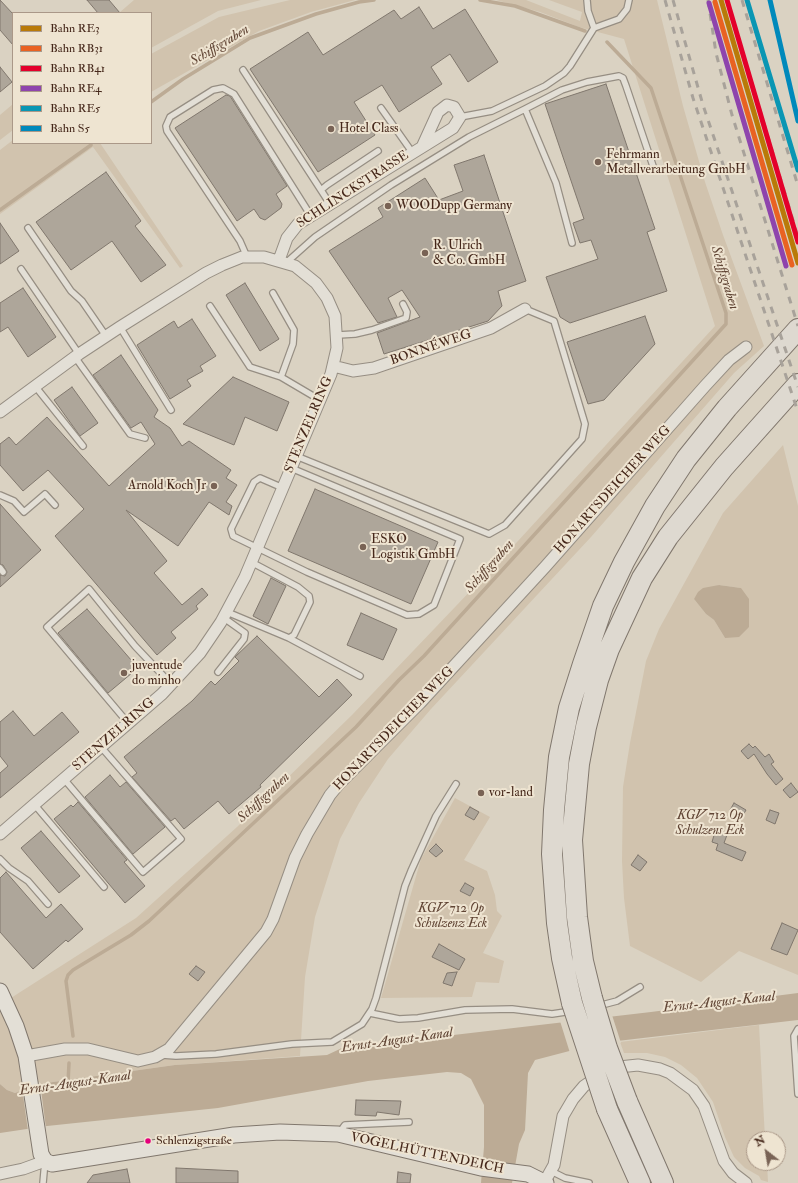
<!DOCTYPE html>
<html>
<head>
<meta charset="utf-8">
<style>
  body { margin:0 }
  #map { position:relative; width:798px; height:1183px; overflow:hidden; background:#dad2c2; font-family:"IM FELL Double Pica",serif }
  canvas { display:block }
  .legend { position:absolute; left:12px; top:12px; width:140px; height:132px; box-sizing:border-box; background:#eee4d1; border:1px solid #aa9888; margin:0; padding:5px 7px; list-style:none; font-size:12px; color:#45271a }
  .legend li { display:flex; align-items:center; gap:8px; height:20px }
  .legend b { width:20px; border:1px solid #aa9888 }
  .north { position:absolute; left:746px; top:1131px; width:40px; height:40px; box-sizing:border-box; background:#eee4d1; border:1px solid #aa9888; border-radius:50%; rotate:329deg; font-size:11px; font-weight:700; line-height:16px; text-align:center; color:#45271a }
  .north::after { content:''; display:block; margin:auto; width:14px; height:18px; background:#796355; clip-path:polygon(50% 0,100% 100%,50% 72%,0 100%) }
</style>
</head>
<body>
<div id="map">
<canvas width="798" height="1183"></canvas>
<ul class="legend">
<li><b style="height:5px;background:#b97a09"></b>Bahn RE3</li>
<li><b style="height:5px;background:#e96222"></b>Bahn RB31</li>
<li><b style="height:5px;background:#e4002b"></b>Bahn RB41</li>
<li><b style="height:5px;background:#8e44ad"></b>Bahn RE4</li>
<li><b style="height:5px;background:#0a96b3"></b>Bahn RE5</li>
<li><b style="height:5px;background:#0089bb"></b>Bahn S5</li>
</ul>
<div class="north">N</div>
</div>
<script>
const context = document.querySelector('canvas').getContext('2d');
context.lineJoin = 'round';
function paint(path, color) { context.fillStyle = color; context.fill(path, 'evenodd'); }
const toPath = rows => new Path2D(rows.map(r => 'M' + r).join(''));
function strokePath(path, color, width, dash) { context.strokeStyle = color; context.lineWidth = width; context.lineCap = dash ? 'butt' : 'round'; context.setLineDash(dash || []); context.stroke(path); }
function drawText(font, color, halo, rows, align = 'center') {
  context.font = font + ' "IM FELL Double Pica",serif'; context.lineWidth = 4; context.setLineDash([]); context.textBaseline = 'middle'; context.strokeStyle = halo; context.fillStyle = color; for (const [text, x, y, turn = 0] of rows) {
    context.save(); context.translate(x, y); context.rotate((+turn || 0) * Math.PI / 180); context.textAlign = isNaN(turn) ? turn : align; if (halo) context.strokeText(text, 0, 0); context.fillText(text, 0, 0); context.restore();
  }
}
paint(toPath([
  [134,0,261,0,218,11,151,48,151,13,119,13],
  [290,0,355,0,311,12,259,31,151,92,151,54,219,17],
  [496,0,526,0,580,21,582,12,549,0,657,0,683,106,705,182,723,235,764,346,734,373,591,537,431,709,388,759,359,803,340,839,315,917,305,977,300,1056,175,1065,39,1084,15,1093,7,1090,0,1084,0,1005,136,918,237,827,352,715,518,541,715,326,624,39,579,27,540,12],
  [13,104,13,130,0,140,0,115],
  [13,140,13,143,100,143,183,266,180,268,93,147,0,214,0,150],
  [783,445,798,506,798,975,739,951,701,982,630,946,624,898,622,861,623,787,630,743,646,661,659,629,723,513],
  [719,585,741,588,725,638,714,620,706,614,694,599],
  [455,798,490,817,464,860,487,871,495,895,497,911,502,916,483,953,504,961,499,983,476,982,472,997,381,998,421,859],
  [759,1025,765,1139,754,1139,754,1163,767,1163,768,1182,761,1180,759,1176,745,1168,734,1157,725,1137,713,1102,697,1078,681,1065,665,1057,647,1053,624,1053,620,1042]
]), '#d1c3ae');
paint(toPath([
  [719,585,741,588,749,599,749,627,739,637,725,638,714,620,706,614,694,599,698,592,703,588],
  [798,993,798,1020,600,1043,535,1060,528,1073,525,1130,519,1144,512,1183,481,1183,484,1147,484,1105,471,1079,461,1073,447,1072,368,1081,218,1108,47,1126,0,1133,0,1084,7,1090,15,1093,39,1084,175,1065,327,1055,342,1048,651,1012]
]), '#bcab95');
paint(toPath([
  [612,1015,621,1043,600,1045,570,1053,560,1021],
  [40,1082,46,1128,28,1131,22,1088]
]), '#dad2c2');
strokePath(toPath([
  [480,0,515,6,585,31],
  [151,102,183,79,250,38,316,14,359,2,374,0],
  [0,210,91,145],
  [73,1036,66,981,68,975,73,970,131,935,149,921,356,727,399,680,424,656,726,324,726,313,651,88,607,42],
  [68,1083,69,1063]
]), '#bcab95', 3.5);
const building = toPath([
  [0,0,13,14,13,45,0,30,0,0],
  [87,0,109,0,120,13,98,13,87,0],
  [419,7,433,29,465,9,498,62,468,82,450,54,431,67,442,84,399,112,382,85,354,102,375,135,318,172,250,69,308,32,323,55,394,10,401,19,419,7],
  [0,67,12,82,0,92,0,67],
  [606,84,655,229,647,232,667,291,570,323,560,317,546,277,598,259,591,240,580,243,573,223,584,219,545,104,606,84],
  [226,95,230,96,287,186,276,194,282,204,281,208,265,220,260,218,254,209,237,221,175,128,226,95],
  [484,155,526,281,498,291,502,306,488,321,384,354,377,333,420,317,402,290,388,298,397,317,378,323,329,251,383,217,378,208,425,178,439,200,463,191,454,165,484,155],
  [106,172,141,221,135,226,166,265,141,282,112,241,71,270,36,222,106,172],
  [0,223,19,251,0,264,0,223],
  [245,283,279,339,260,351,226,295,245,283],
  [23,288,56,337,28,357,8,327,0,332,0,303,23,288],
  [645,316,655,344,604,400,588,404,567,342,645,316],
  [192,319,216,356,200,366,203,371,187,380,191,386,170,399,137,345,174,321,178,328,192,319],
  [121,355,158,410,154,417,170,428,182,446,189,441,231,470,226,478,237,485,226,502,232,506,229,515,209,502,178,546,126,510,167,561,154,573,182,605,202,588,208,595,196,606,198,609,171,632,176,638,157,655,55,536,84,509,48,470,23,491,0,465,0,444,9,437,16,445,47,417,109,486,155,444,141,422,131,428,93,375,121,355],
  [233,377,289,402,277,431,245,417,234,445,183,424,233,377],
  [72,387,98,423,80,436,54,400,72,387],
  [315,489,438,542,411,604,288,551,315,489],
  [0,504,41,550,0,587,0,575,5,576,7,572,3,565,0,564,0,504],
  [271,578,286,586,268,624,253,616,271,578],
  [87,609,138,668,108,693,58,633,87,609],
  [361,613,397,629,383,660,347,645,361,613],
  [257,636,319,697,337,679,352,695,260,785,261,787,229,814,218,801,184,829,175,818,171,821,132,777,137,773,124,757,192,701,211,681,215,685,239,661,235,657,257,636],
  [13,711,34,736,62,712,79,732,0,798,0,773,8,766,0,756,0,722,13,711],
  [749,744,753,748,755,746,765,757,769,754,774,762,771,764,783,779,776,785,767,774,754,754,748,759,741,751,749,744],
  [110,775,120,787,126,782,165,827,133,854,85,797,110,775],
  [791,783,798,792,790,798,783,790,791,783],
  [78,802,127,860,124,862,145,886,125,903,54,819,71,805,73,807,78,802],
  [734,803,746,810,742,817,730,810,734,803],
  [470,807,479,812,474,820,465,815,470,807],
  [770,810,779,813,775,824,766,820,770,810],
  [41,831,80,876,59,893,21,848,41,831],
  [715,832,727,835,724,843,746,852,742,861,716,850,718,844,712,842,715,832],
  [436,844,443,851,436,857,429,851,436,844],
  [638,855,647,862,640,871,631,865,638,855],
  [6,872,46,918,61,904,83,929,68,942,66,940,33,969,0,932,0,878,6,872],
  [465,883,474,888,470,896,460,891,465,883],
  [782,923,798,930,787,955,771,949,782,923],
  [439,944,465,959,459,970,432,957,439,944],
  [196,966,205,972,198,981,189,974,196,966],
  [457,972,452,986,443,983,447,973,457,972],
  [356,1100,401,1101,399,1115,377,1112,376,1116,355,1115,356,1100],
  [176,1168,238,1171,238,1183,176,1183,176,1168],
  [127,1169,130,1183,87,1183,93,1175,127,1169],
  [398,1172,411,1174,410,1183,397,1183,398,1172]
]);
paint(building, '#aea69a');
strokePath(building, '#80776d', 1);
const lane = toPath([
  [587,0,588,11,594,28,619,19,627,9,629,0],
  [243,70,330,204],
  [381,108,412,152],
  [525,109,562,90,587,82,619,76,623,78,626,86,653,166],
  [460,117,492,111,545,86,564,73,570,66,594,28],
  [321,190,327,185,378,151],
  [28,228,71,291,82,301,106,336],
  [247,257,240,241,167,131,166,126,170,117,213,90,223,88,234,94,311,216],
  [287,262,315,237,391,185,469,137,525,109,556,183,572,243],
  [21,269,79,354],
  [273,293,294,330,293,344,281,377],
  [210,306,250,367,281,377,320,400],
  [120,327,171,410],
  [338,335,355,334,372,330,406,318,407,312,403,304],
  [75,357,130,434,145,438],
  [35,386,83,446],
  [296,456,489,534,505,525,582,439,585,424,554,321,525,309],
  [283,488,260,478,254,482,231,529,233,536,307,572,407,615,419,614,434,605,460,539,291,468],
  [0,495,14,501,24,512,45,494,55,505],
  [0,568,3,572],
  [227,612,289,638,294,635,310,602,309,596,298,587,251,562],
  [289,638,360,676],
  [218,672,244,639,245,633,224,618],
  [128,723,47,627,89,589,135,646,171,684],
  [64,779,143,872,181,839,101,747],
  [34,804,104,887],
  [0,859,9,868,28,881,48,904],
  [598,1006,617,1001,640,987],
  [370,1013,399,1019,418,1018,465,1010,512,1009,552,1014,572,1011],
  [798,1029,794,1036,798,1094],
  [162,1055,176,1056,216,1054,292,1044,332,1042,362,1024,372,1009,376,998,405,886,411,871,436,816,456,784],
  [339,1133,345,1125,409,1122],
  [551,1171,565,1178,589,1183],
  [43,1183,45,1161]
]);
const street = toPath([
  [279,260,287,238,298,224,453,128,460,117,454,107,447,105,438,112,423,145],
  [333,366,353,371,374,368,491,328,525,309],
  [0,412,79,354,120,327,206,273,222,265,242,257,264,257,295,266,316,283,327,298,335,316,337,348,331,374,245,577,221,622,200,653,162,694,0,834],
  [26,1056,65,1049,88,1049,138,1061,155,1057,169,1049,266,932,273,919,295,858,307,834,330,795,339,784,420,703,545,567,705,386,729,360,746,347],
  [0,1174,23,1169,45,1161],
  [545,1181,554,1165,563,1116,573,1099,584,1086,600,1075,619,1067,638,1065,660,1069,670,1073,693,1090,704,1106,724,1161,733,1173,746,1183]
]);
const secondary = toPath([
  [0,991,16,1026,26,1056,41,1154,45,1161,52,1164,234,1135,280,1132,338,1134,481,1168,528,1174,546,1183]
]);
const highway = toPath([
  [592,998,583,961,577,917,572,840,579,764,586,727,598,680,609,649,642,578,668,537,724,467,798,384],
  [572,1003,562,958,557,923,552,854,554,810,559,757,569,708,583,664,603,606,624,562,655,506,686,459,727,408,798,329],
  [627,1101,663,1183],
  [607,1109,640,1183]
]);
strokePath(lane, '#968e83', 8);
strokePath(street, '#968e83', 13);
strokePath(secondary, '#80776d', 17);
strokePath(highway, '#80776d', 22);
strokePath(lane, '#e3dfd6', 5.5);
strokePath(street, '#e3dfd6', 11);
strokePath(secondary, '#e3dfd6', 15);
strokePath(highway, '#ded9d0', 20);
strokePath(toPath([
  [665,0,693,98,798,412],
  [673,0,703,105,798,387],
  [708,0,716,53,732,115,798,326],
  [727,0,798,237],
  [742,0,798,186]
]), '#a8a29a', 3, [7, 7]);
const highwayBridge = toPath([
  [592,998,607,1048,627,1101],
  [572,1003,607,1109]
]);
strokePath(highwayBridge, '#80776d', 22, []);
strokePath(highwayBridge, '#ded9d0', 20);
strokePath(toPath([
  [721,0,798,263]
]), '#b97a09', 5);
strokePath(toPath([
  [715,2,792,265]
]), '#e96222', 5);
strokePath(toPath([
  [727,0,798,242]
]), '#e4002b', 5);
strokePath(toPath([
  [709,3,786,266]
]), '#8e44ad', 5);
strokePath(toPath([
  [747,0,798,170]
]), '#0a96b3', 5);
strokePath(toPath([
  [770,0,798,121]
]), '#0089bb', 5);
for (const [x, y, r, color] of [
  [331,129,4,"#796355"],
  [598,162,4,"#796355"],
  [388,206,4,"#796355"],
  [425,253,4,"#796355"],
  [214,486,4,"#796355"],
  [363,547,4,"#796355"],
  [124,673,4,"#796355"],
  [481,793,4,"#796355"],
  [148,1141,3.5,"#e5007d"]
]) { const dot = new Path2D(); dot.arc(x, y, r, 0, 2 * Math.PI); context.fillStyle = color; context.fill(dot); strokePath(dot, '#eee4d1', 1.5); }
drawText('12px', '#45271a', '#eee4d1', [
  ["Schlenzigstraße",156,1141]
], 'left');
drawText('13px', '#45271a', '#eee4d1', [
  ["Hotel Class",339,129],
  ["Fehrmann",606,155],
  ["Metallverarbeitung GmbH",606,170],
  ["WOODupp Germany",396,206],
  ["R. Ulrich",433,246],
  ["& Co. GmbH",433,261],
  ["Arnold Koch Jr",206,486,"right"],
  ["ESKO",371,540],
  ["Logistik GmbH",371,555],
  ["juventude",132,666],
  ["do minho",132,681],
  ["vor-land",489,793]
], 'left');
drawText('13px', '#45271a', '#eee4d1', [
  ["SCHLINCKSTRASSE",353,190,-33],
  ["BONNÉWEG",431,348,-19],
  ["STENZELRING",309,425,-67],
  ["HONARTSDEICHER WEG",613,490,-48],
  ["HONARTSDEICHER WEG",394,729,-46],
  ["STENZELRING",114,735,-41],
  ["VOGELHÜTTENDEICH",427,1154,12]
]);
drawText('italic 13px', '#604434', '#eee4d1', [
  ["KGV 712 Op",710,816],
  ["Schulzens Eck",710,831],
  ["KGV 712 Op",451,909],
  ["Schulzenz Eck",451,924]
]);
drawText('italic 14px', '#604434', '#eee4d1', [
  ["Schiffsgraben",220,46,-31],
  ["Schiffsgraben",724,278,73],
  ["Schiffsgraben",490,567,-48],
  ["Schiffsgraben",264,798,-43],
  ["Ernst-August-Kanal",719,1003,-6],
  ["Ernst-August-Kanal",397,1041,-8],
  ["Ernst-August-Kanal",75,1084,-8]
]);
</script>
</body>
</html>
